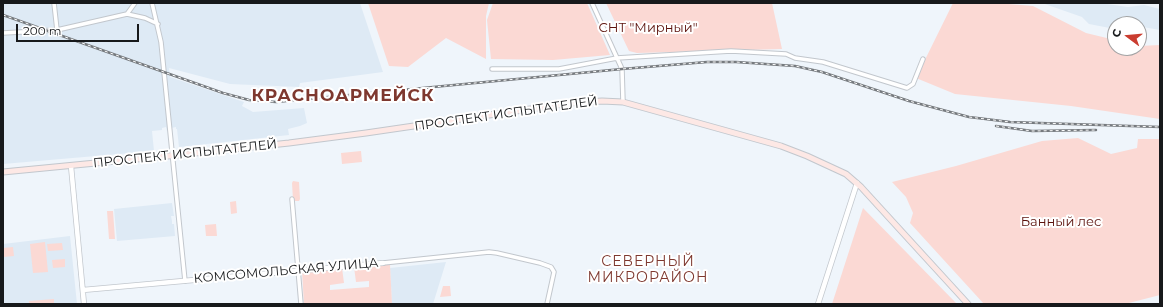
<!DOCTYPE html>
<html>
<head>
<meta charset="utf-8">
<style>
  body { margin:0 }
  #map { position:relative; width:1163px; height:307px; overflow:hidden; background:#eff5fb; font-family:Montserrat,sans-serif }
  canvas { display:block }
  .frame { position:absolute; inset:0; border:4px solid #17191b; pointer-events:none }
  .north { position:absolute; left:1107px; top:16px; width:40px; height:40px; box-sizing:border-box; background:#fff; border:1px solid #a2a3a4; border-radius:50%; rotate:286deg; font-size:11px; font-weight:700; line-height:16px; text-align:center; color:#17191b }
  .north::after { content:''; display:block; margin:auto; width:14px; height:18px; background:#ca3d30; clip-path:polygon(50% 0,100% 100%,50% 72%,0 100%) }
  .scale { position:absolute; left:16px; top:24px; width:123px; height:18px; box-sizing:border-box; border:2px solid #17191b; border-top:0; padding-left:5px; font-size:12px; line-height:14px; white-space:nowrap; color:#17191b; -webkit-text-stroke:3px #fff; paint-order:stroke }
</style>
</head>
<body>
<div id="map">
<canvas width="1163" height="307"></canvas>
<div class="frame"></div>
<div class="north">С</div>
<div class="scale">200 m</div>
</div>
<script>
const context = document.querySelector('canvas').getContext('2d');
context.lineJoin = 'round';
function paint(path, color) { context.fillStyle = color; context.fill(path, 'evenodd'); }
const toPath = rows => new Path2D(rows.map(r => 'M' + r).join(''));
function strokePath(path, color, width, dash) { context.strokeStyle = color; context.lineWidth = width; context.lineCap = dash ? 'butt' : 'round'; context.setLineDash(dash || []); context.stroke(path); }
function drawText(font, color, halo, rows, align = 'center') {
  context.font = font + ' Montserrat,sans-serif'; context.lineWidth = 4; context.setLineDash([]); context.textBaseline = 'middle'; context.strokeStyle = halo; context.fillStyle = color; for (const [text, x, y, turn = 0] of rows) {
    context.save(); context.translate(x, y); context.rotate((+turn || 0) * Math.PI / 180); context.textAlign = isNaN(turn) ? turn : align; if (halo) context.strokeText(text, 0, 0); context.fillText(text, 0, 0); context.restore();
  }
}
paint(toPath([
  [3,3,360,3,383,72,300,83,299,87,230,84,169,68,170,77,244,102,242,106,253,112,304,108,307,123,300,126,288,129,289,135,179,147,177,129,176,129,176,127,171,128,171,130,167,131,166,127,162,128,162,130,152,131,154,151,3,164],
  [1042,3,1100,3,1128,7,1144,5,1160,9,1160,30,1143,27,1140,35,1139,24,1115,24,1115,29,1089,24,1082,17],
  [172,203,174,216,171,216,172,221,172,224,174,224,175,236,117,241,114,209],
  [70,236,77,304,3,304,3,244],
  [446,262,433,304,392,304,390,268]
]), '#deeaf5');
paint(toPath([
  [368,3,489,3,486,16,486,59,446,38,408,67,389,66],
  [493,3,587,3,610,55,553,60,491,59,487,20],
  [606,3,772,3,782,49,637,53,629,51],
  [953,3,996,3,1033,6,1086,33,1115,40,1115,48,1139,48,1139,46,1160,45,1160,119,1071,106,955,94,916,78],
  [1078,138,1111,154,1137,148,1138,139,1160,139,1160,295,1125,304,984,304,910,223,913,213,906,197,892,182,956,166,1042,141],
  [361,151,362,162,342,164,341,153],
  [293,181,299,182,300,199,299,201,295,201,293,200,292,183],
  [236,201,237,213,231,214,230,202],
  [863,208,956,303,957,304,832,304],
  [107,211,113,211,115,239,109,239],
  [216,224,217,236,206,236,205,225],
  [45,242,48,272,33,273,30,244],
  [62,243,63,250,48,251,47,244],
  [13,247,14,256,3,257,3,248],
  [65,259,65,267,53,268,52,260],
  [390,264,392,304,304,304,302,271,342,268,344,283,330,285,330,290,369,287,369,281,356,282,354,267],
  [443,286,450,286,451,296,440,297],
  [54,299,54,304,29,304,29,301]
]), '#fbd9d4');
const minor = toPath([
  [54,3,57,30],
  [152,3,161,42,185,281],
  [592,3,622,69,623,102],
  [127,14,135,3],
  [3,33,57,30,127,14,145,18,158,24],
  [492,69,559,69,617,58,731,51,786,54,795,58,823,62,907,88,913,84,923,59],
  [292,199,301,304],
  [383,263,489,252,497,253,540,263,551,267,554,272,547,304]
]);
const tertiary = toPath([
  [71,166,84,304],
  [83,290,383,263],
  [818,304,857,183]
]);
const secondary = toPath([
  [3,172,168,156,289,143,366,133,571,103,602,101,623,102,781,146,807,156,846,174,861,187,968,304]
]);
strokePath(minor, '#c2c7cd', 5.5);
strokePath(tertiary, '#c2c7cd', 6);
strokePath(secondary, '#c2c7cd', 7);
strokePath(minor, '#fff', 3.5);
strokePath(tertiary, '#fff', 4.5);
strokePath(secondary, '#fde8e5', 5);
const rail = toPath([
  [3,15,223,93,249,100,276,102,622,69,707,62,736,62,795,66,822,72,909,101,969,117,1010,122,1160,127],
  [996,126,1032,131,1096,130]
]);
strokePath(rail, '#767a7e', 2.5);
strokePath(rail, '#fff', 1, [3]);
drawText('13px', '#5b110b', '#fff', [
  ["СНТ \"Мирный\"",648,28],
  ["Банный лес",1061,222]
]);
drawText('13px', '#17191b', '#fff', [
  ["ПРОСПЕКТ ИСПЫТАТЕЛЕЙ",506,114,-8],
  ["ПРОСПЕКТ ИСПЫТАТЕЛЕЙ",185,154,-6],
  ["КОМСОМОЛЬСКАЯ УЛИЦА",286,271,-5]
]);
context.letterSpacing = '1px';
drawText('14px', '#7e382f', '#fff', [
  ["СЕВЕРНЫЙ",648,262],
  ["МИКРОРАЙОН",648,278]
]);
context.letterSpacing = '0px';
context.letterSpacing = '1px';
drawText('bold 17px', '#7e382f', '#fff', [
  ["КРАСНОАРМЕЙСК",343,96]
]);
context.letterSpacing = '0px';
</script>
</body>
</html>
